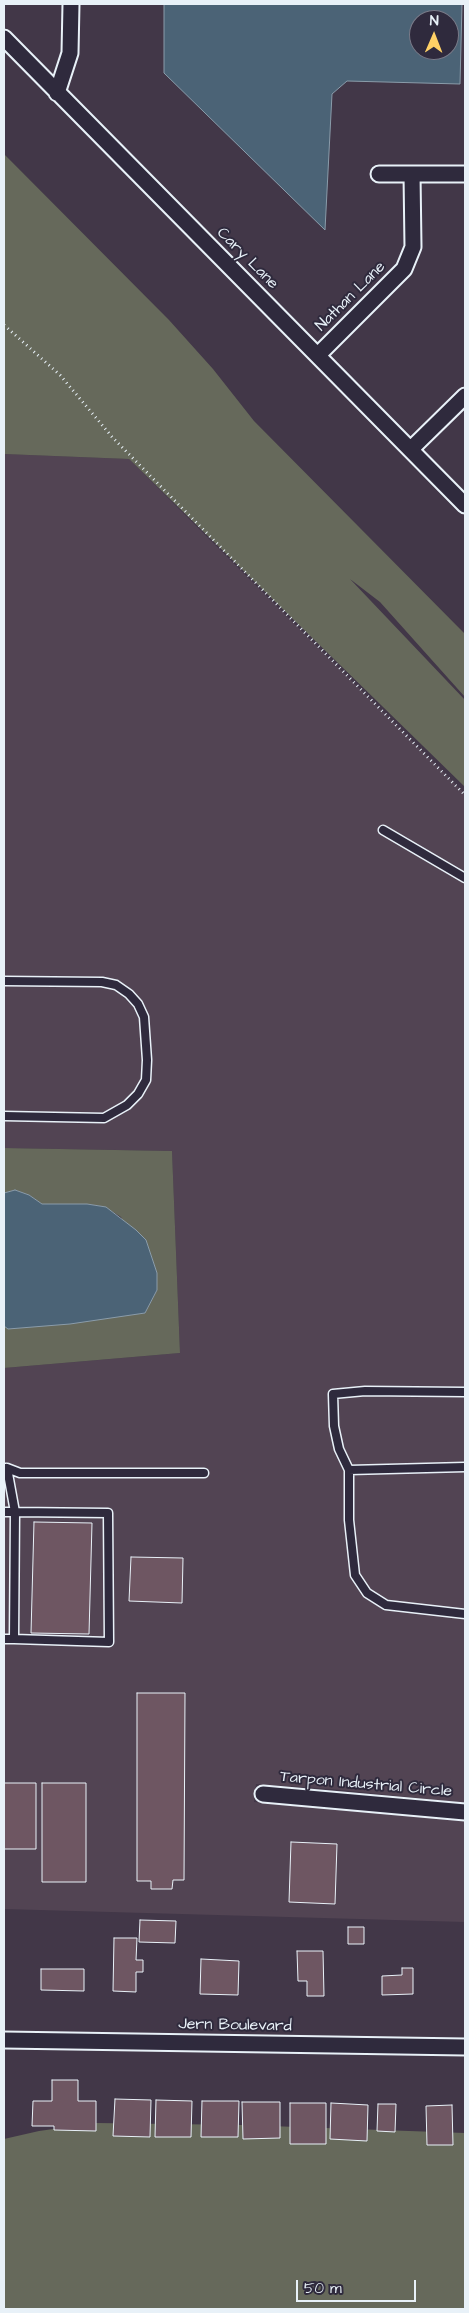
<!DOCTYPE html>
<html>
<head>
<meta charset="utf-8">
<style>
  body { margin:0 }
  #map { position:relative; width:469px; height:2313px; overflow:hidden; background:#423748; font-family:"Architects Daughter",sans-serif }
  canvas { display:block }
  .frame { position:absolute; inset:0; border:5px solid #e8f1f8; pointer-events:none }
  .north { position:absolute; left:409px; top:10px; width:50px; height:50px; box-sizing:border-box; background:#2f2a3d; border:1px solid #797a88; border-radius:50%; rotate:1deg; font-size:14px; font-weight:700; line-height:20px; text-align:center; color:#e8f1f8 }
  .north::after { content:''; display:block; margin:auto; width:18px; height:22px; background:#ffd166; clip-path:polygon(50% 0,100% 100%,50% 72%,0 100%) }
  .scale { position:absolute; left:296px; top:2280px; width:120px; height:22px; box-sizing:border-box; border:2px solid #e8f1f8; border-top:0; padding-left:6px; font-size:15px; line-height:18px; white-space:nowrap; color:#e8f1f8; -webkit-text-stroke:4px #2f2a3d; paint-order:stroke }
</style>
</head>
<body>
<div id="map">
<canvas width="469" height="2313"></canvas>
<div class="frame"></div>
<div class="north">N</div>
<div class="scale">50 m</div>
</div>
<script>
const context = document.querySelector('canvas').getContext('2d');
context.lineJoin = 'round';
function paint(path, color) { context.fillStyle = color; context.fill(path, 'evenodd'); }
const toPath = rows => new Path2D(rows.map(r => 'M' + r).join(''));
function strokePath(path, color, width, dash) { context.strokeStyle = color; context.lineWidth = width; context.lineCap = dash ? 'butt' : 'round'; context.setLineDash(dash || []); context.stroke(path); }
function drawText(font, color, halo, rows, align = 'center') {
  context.font = font + ' "Architects Daughter",sans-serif'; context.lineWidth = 4; context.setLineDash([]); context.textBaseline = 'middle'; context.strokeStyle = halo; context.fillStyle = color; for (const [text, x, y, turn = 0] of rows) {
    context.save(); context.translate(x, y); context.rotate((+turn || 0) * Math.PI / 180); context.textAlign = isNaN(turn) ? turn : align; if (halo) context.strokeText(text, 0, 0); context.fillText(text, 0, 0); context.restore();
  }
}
paint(toPath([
  [4,454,129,459,465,794,465,1803,331,1789,256,1784,254,1802,465,1821,465,1922,4,1909,4,1368,180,1353,172,1151,4,1148]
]), '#524453');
paint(toPath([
  [4,154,169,320,213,369,254,421,465,634,465,697,380,602,350,579,465,700,465,787,129,459,4,454],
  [4,1148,172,1151,180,1353,4,1368,4,1326,8,1329,145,1313,157,1290,121,1217,105,1207,87,1204,42,1204,29,1195,15,1190,4,1193],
  [96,2123,242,2125,465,2133,465,2309,4,2309,4,2139,39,2131]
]), '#66695b');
const water = toPath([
  [164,4,462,4,460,84,347,81,332,94,325,230,164,73,164,4],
  [419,20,449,20,449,50,419,50,419,20],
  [15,1190,29,1195,42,1204,87,1204,106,1207,136,1230,146,1240,157,1273,157,1290,145,1313,70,1324,8,1329,4,1326,4,1193,15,1190]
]);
paint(water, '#4b6376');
strokePath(water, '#8a9caa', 1);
const building = toPath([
  [34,1522,92,1523,89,1634,31,1633,34,1522],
  [131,1557,183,1558,182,1603,129,1601,131,1557],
  [137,1693,185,1693,184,1880,173,1880,172,1889,151,1889,151,1881,137,1881,137,1693],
  [4,1783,36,1783,36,1849,4,1849,4,1783],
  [42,1783,86,1783,86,1882,42,1882,42,1783],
  [291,1842,337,1844,335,1904,289,1902,291,1842],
  [140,1920,176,1921,175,1943,139,1942,140,1920],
  [348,1927,364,1927,364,1944,348,1944,348,1927],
  [114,1938,137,1938,136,1960,143,1960,143,1972,136,1972,136,1992,113,1991,114,1938],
  [297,1951,323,1951,324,1996,307,1996,307,1981,298,1981,297,1951],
  [201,1959,239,1961,238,1995,200,1994,201,1959],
  [402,1968,413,1968,413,1994,382,1995,382,1976,402,1975,402,1968],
  [41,1969,84,1969,84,1991,41,1990,41,1969],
  [52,2080,78,2080,78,2101,96,2101,96,2131,54,2130,54,2126,32,2126,33,2101,52,2101,52,2080],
  [115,2099,151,2100,150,2137,113,2136,115,2099],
  [156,2100,192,2101,191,2137,155,2137,156,2100],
  [202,2101,239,2101,238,2137,201,2137,202,2101],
  [242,2102,280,2102,280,2138,243,2139,242,2102],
  [290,2103,326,2103,326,2144,290,2144,290,2103],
  [331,2103,368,2105,367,2141,330,2139,331,2103],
  [378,2104,396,2104,395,2132,377,2131,378,2104],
  [452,2105,453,2145,427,2145,426,2106,452,2105]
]);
paint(building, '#6e5662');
strokePath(building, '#e8f1f8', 1);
const lane = toPath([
  [383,830,465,878],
  [4,981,102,982,116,985,129,994,138,1004,144,1017,147,1060,146,1080,138,1094,127,1105,104,1118,4,1116],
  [465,1467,349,1470,349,1520,355,1575,367,1593,386,1605,465,1614],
  [4,1468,7,1468,15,1512,108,1513,109,1642,14,1639],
  [7,1468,20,1473,204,1473],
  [349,1470,339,1449,334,1426,333,1394,365,1391,465,1392],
  [4,1512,15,1512,14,1639,4,1639]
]);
const street = toPath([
  [4,38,465,505],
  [57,93,70,53,71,4],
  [379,174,465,174],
  [318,355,404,269,413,247,412,174],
  [411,449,465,396],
  [263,1794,465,1812],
  [4,2040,465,2047]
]);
strokePath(lane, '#e8f1f8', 11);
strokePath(street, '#e8f1f8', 19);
strokePath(toPath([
  [4,325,60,375,113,438,465,795]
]), '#e8f1f8', 3, [1, 4]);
strokePath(lane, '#2f2a3d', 8);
strokePath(street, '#2f2a3d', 15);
drawText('16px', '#e8f1f8', '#2f2a3d', [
  ["Cary Lane",247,259,45],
  ["Nathan Lane",351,297,-45],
  ["Tarpon Industrial Circle",366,1785,5],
  ["Jern Boulevard",235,2026,1]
]);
</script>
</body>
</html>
